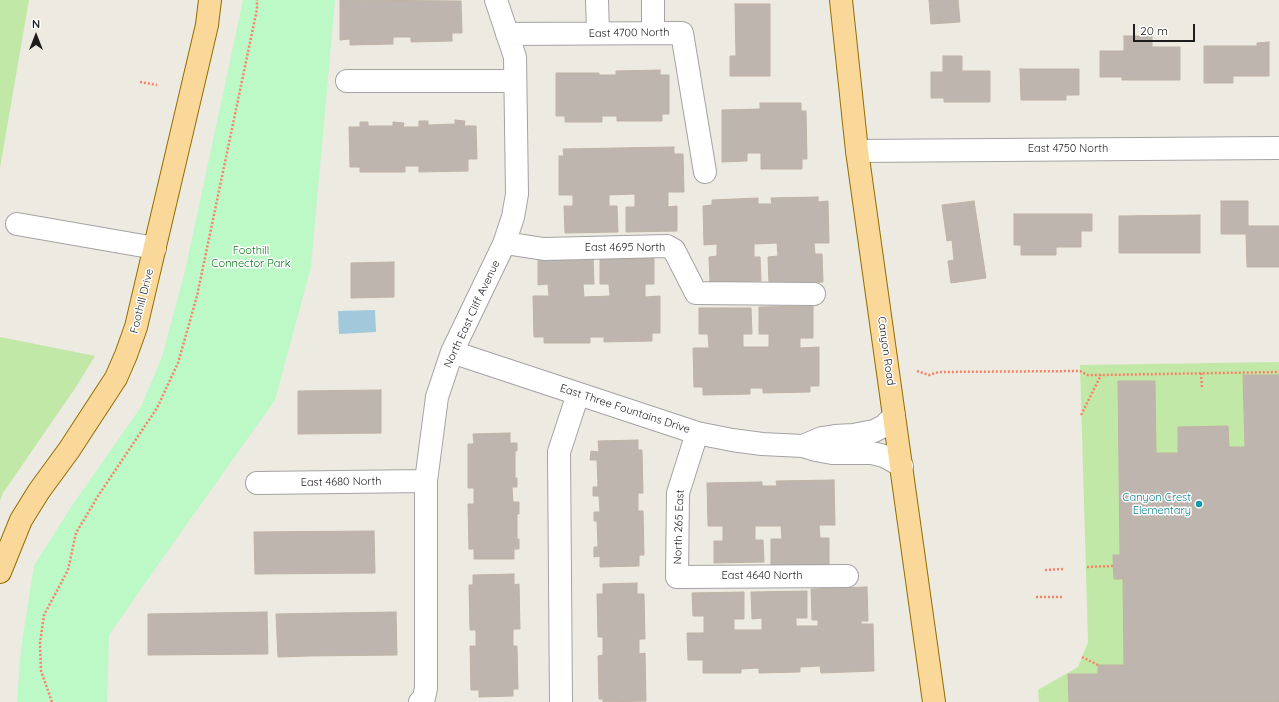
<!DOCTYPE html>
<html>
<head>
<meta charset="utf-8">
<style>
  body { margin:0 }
  #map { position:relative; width:1279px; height:702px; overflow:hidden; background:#edeae1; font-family:Quicksand,sans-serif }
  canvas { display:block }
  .north { position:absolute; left:16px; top:16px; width:40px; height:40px; -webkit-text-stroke:3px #fff; paint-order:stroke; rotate:0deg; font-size:11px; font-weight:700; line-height:16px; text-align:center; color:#1c1c1c }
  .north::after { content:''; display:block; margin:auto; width:14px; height:18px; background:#1c1c1c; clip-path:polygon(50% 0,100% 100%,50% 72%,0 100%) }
  .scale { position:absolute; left:1133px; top:24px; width:62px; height:18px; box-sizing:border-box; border:2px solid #1c1c1c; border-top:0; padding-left:5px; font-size:12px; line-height:14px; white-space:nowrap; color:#1c1c1c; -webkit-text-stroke:3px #fff; paint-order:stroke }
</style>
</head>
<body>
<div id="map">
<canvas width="1279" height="702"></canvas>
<div class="north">N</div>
<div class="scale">20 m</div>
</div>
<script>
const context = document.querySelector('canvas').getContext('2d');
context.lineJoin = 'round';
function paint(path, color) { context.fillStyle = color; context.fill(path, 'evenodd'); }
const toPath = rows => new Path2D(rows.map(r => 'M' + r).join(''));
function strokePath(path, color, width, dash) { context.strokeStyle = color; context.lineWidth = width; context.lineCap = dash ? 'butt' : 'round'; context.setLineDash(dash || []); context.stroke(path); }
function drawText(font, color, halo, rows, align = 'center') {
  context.font = font + ' Quicksand,sans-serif'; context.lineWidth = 3; context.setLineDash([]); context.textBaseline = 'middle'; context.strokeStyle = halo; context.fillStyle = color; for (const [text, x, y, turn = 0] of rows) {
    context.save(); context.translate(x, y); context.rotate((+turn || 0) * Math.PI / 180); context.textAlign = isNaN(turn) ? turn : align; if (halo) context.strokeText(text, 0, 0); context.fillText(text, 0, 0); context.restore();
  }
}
paint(toPath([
  [0,0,29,0,0,168],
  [0,337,95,356,76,387,3,493,0,501],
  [1279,362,1279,375,1243,376,1245,447,1229,447,1228,426,1178,427,1178,453,1156,453,1155,381,1118,381,1120,555,1113,555,1114,579,1123,579,1124,665,1098,665,1098,674,1068,674,1069,702,1039,702,1038,690,1078,667,1088,642,1080,365]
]), '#c2e8a7');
paint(toPath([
  [243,0,335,0,311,267,275,400,160,562,109,635,107,702,17,702,21,648,34,566,71,507,141,407,162,357,185,271]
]), '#bdf8c7');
paint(toPath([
  [375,310,376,332,339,334,338,311]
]), '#a2c9db');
const building = toPath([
  [340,0,461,1,462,33,452,33,452,41,411,42,411,37,393,37,393,44,350,45,350,39,340,40,340,0],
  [929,0,958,0,960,22,931,24,929,0],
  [735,4,770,4,770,76,730,76,730,56,736,56,735,4],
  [1124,36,1152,36,1152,47,1180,47,1180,80,1122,80,1122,77,1100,77,1100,51,1124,51,1124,36],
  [1269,42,1269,76,1233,76,1233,83,1204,83,1204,46,1257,46,1257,43,1269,42],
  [943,56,962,56,962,71,990,71,990,102,944,102,944,98,931,98,931,72,943,72,943,56],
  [1020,69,1079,69,1079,95,1066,95,1066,100,1021,100,1020,69],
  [660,70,660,75,669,75,669,114,662,114,662,121,617,121,617,116,602,116,602,122,565,122,565,116,556,116,556,73,599,73,599,75,616,75,616,71,660,70],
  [760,103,801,103,801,111,806,111,807,159,802,159,802,169,761,169,761,153,747,153,747,161,722,162,722,110,760,109,760,103],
  [455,120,465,121,464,126,476,126,477,159,468,159,468,171,419,172,419,166,405,166,405,172,360,172,360,167,350,167,349,127,360,127,360,122,368,122,368,126,393,126,393,122,404,123,403,127,419,127,419,121,428,121,428,125,455,124,455,120],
  [674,147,674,154,683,154,684,192,668,192,668,207,677,206,677,231,626,232,626,207,635,207,635,194,609,195,609,206,617,206,618,232,565,233,564,206,573,206,573,195,559,195,559,156,564,156,563,149,674,147],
  [818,197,818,202,828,201,829,243,814,243,815,254,822,254,823,282,769,284,768,257,778,256,777,243,754,244,754,257,760,257,761,281,710,283,709,257,717,256,717,244,704,245,703,206,712,205,712,200,758,198,758,204,772,204,771,198,818,197],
  [974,201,986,278,951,283,948,261,954,260,952,240,947,241,942,205,974,201],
  [1221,201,1248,201,1248,226,1279,226,1279,267,1247,267,1246,234,1221,234,1221,201],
  [1014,214,1092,214,1092,231,1081,231,1081,247,1056,247,1056,255,1021,255,1021,245,1014,245,1014,214],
  [1200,215,1200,253,1119,253,1119,216,1200,215],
  [593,256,594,284,583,284,584,297,610,296,609,284,600,284,600,258,654,257,654,284,645,284,645,297,660,296,660,333,652,333,652,341,604,342,604,337,590,337,590,343,544,343,544,337,534,337,533,296,549,296,548,284,538,285,538,257,593,256],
  [394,262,394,297,351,298,351,263,394,262],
  [813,306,813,338,800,338,800,348,819,347,819,386,810,386,810,392,763,393,763,388,750,388,750,394,703,395,703,387,694,387,693,348,709,348,708,334,699,334,699,308,751,308,752,334,743,334,743,347,769,347,769,334,759,334,759,307,813,306],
  [1243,375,1279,375,1279,702,1069,702,1068,674,1098,674,1098,665,1124,665,1123,579,1114,579,1113,555,1120,555,1118,381,1155,381,1156,453,1178,453,1178,427,1228,426,1229,447,1245,447,1243,375],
  [381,390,381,433,298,434,298,391,381,390],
  [510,433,510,443,517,443,517,451,515,451,515,478,517,478,517,487,512,487,513,502,519,502,519,514,517,514,517,539,519,539,519,549,514,549,514,559,474,559,474,549,469,549,468,504,474,504,474,488,468,488,468,444,474,444,473,434,510,433],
  [638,440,638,450,642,450,643,493,638,493,638,511,643,511,644,555,639,555,639,566,600,567,600,556,594,557,594,547,598,547,597,521,594,521,594,512,600,512,599,496,593,496,593,487,598,487,597,460,590,460,591,451,599,452,598,441,638,440],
  [834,480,835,525,819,525,820,538,829,538,829,565,771,566,771,539,782,539,781,526,755,526,755,540,763,540,764,562,714,563,714,541,723,541,723,526,708,526,707,483,762,482,762,486,777,486,776,481,834,480],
  [374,531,375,573,255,574,254,532,374,531],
  [514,574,514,585,519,584,520,629,513,629,513,646,517,646,518,689,513,689,513,696,479,697,479,690,471,690,470,646,476,646,476,630,470,630,469,585,473,585,473,575,514,574],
  [637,583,637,594,644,594,645,639,639,639,639,654,645,653,646,701,603,702,603,699,599,699,598,656,603,655,603,637,598,637,597,594,603,594,603,584,637,583],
  [867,587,868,621,861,621,861,624,873,624,874,671,821,673,820,666,800,667,800,672,759,673,759,668,741,669,741,673,703,673,703,660,688,660,687,633,704,633,704,616,693,616,692,593,744,592,744,619,734,619,734,630,762,630,762,618,752,619,751,592,807,591,807,618,796,618,796,626,818,626,818,620,812,620,811,589,867,587],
  [267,612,268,654,148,655,148,614,267,612],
  [396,612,397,655,308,656,278,657,276,614,396,612]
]);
paint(building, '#beb6ae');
strokePath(building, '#bfb2a4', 1);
const minor = toPath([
  [597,0,598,33],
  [653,0,653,33],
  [507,34,682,33,705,172],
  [347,81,515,81],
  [857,151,1279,148],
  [17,224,155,248],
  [505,243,544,249,667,246,674,250,696,293,814,294],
  [452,352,697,433,732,440,762,444,803,446,816,450,832,453,872,453,884,456,902,466],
  [697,433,678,493,677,577,847,576],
  [803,446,822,438,835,436,853,435,874,431,884,426,894,416],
  [257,483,426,481],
  [420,702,424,698,426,688,426,481,437,397,452,352,504,244,513,217,517,194,515,57,496,0],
  [561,702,559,452,578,394]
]);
const major = toPath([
  [841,0,857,151,934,702],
  [0,572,21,520,39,491,69,450,116,378,126,355,136,327,207,25,210,0]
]);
strokePath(minor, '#a3a3a3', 24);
strokePath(major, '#926e02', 24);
strokePath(toPath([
  [140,82,157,85],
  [917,371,929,375,939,372,1080,371,1087,375,1101,375,1279,372],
  [1201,373,1202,388],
  [1081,415,1101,375],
  [1087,567,1113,566],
  [1045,570,1064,569],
  [1036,597,1064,597],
  [1082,657,1098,665],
  [52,702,41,671,40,643,44,615,68,570,76,533,98,496,157,408,178,363,197,296,257,9,257,0]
]), '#f88268', 2.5, [2, 2]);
strokePath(minor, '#fff', 22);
strokePath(major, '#fad899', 22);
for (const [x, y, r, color] of [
  [1199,504,4,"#0f9aa8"]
]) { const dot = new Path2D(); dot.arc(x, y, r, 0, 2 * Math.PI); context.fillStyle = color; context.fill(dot); strokePath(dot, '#fff', 1.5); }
drawText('11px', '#1c1c1c', '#fff', [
  ["East 4700 North",629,33,-1],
  ["East 4750 North",1068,149],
  ["East 4695 North",625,248],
  ["Foothill Drive",142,301,-76],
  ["North East Cliff Avenue",472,314,-65],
  ["Canyon Road",886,351,82],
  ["East Three Fountains Drive",625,409,18],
  ["East 4680 North",341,482,-1],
  ["North 265 East",679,527,-88],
  ["East 4640 North",762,576]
]);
drawText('11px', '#0c771e', '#fff', [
  ["Foothill",251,251],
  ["Connector Park",251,264]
]);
drawText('11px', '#0d838f', '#fff', [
  ["Canyon Crest",1191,498],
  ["Elementary",1191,511]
], 'right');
</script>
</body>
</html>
